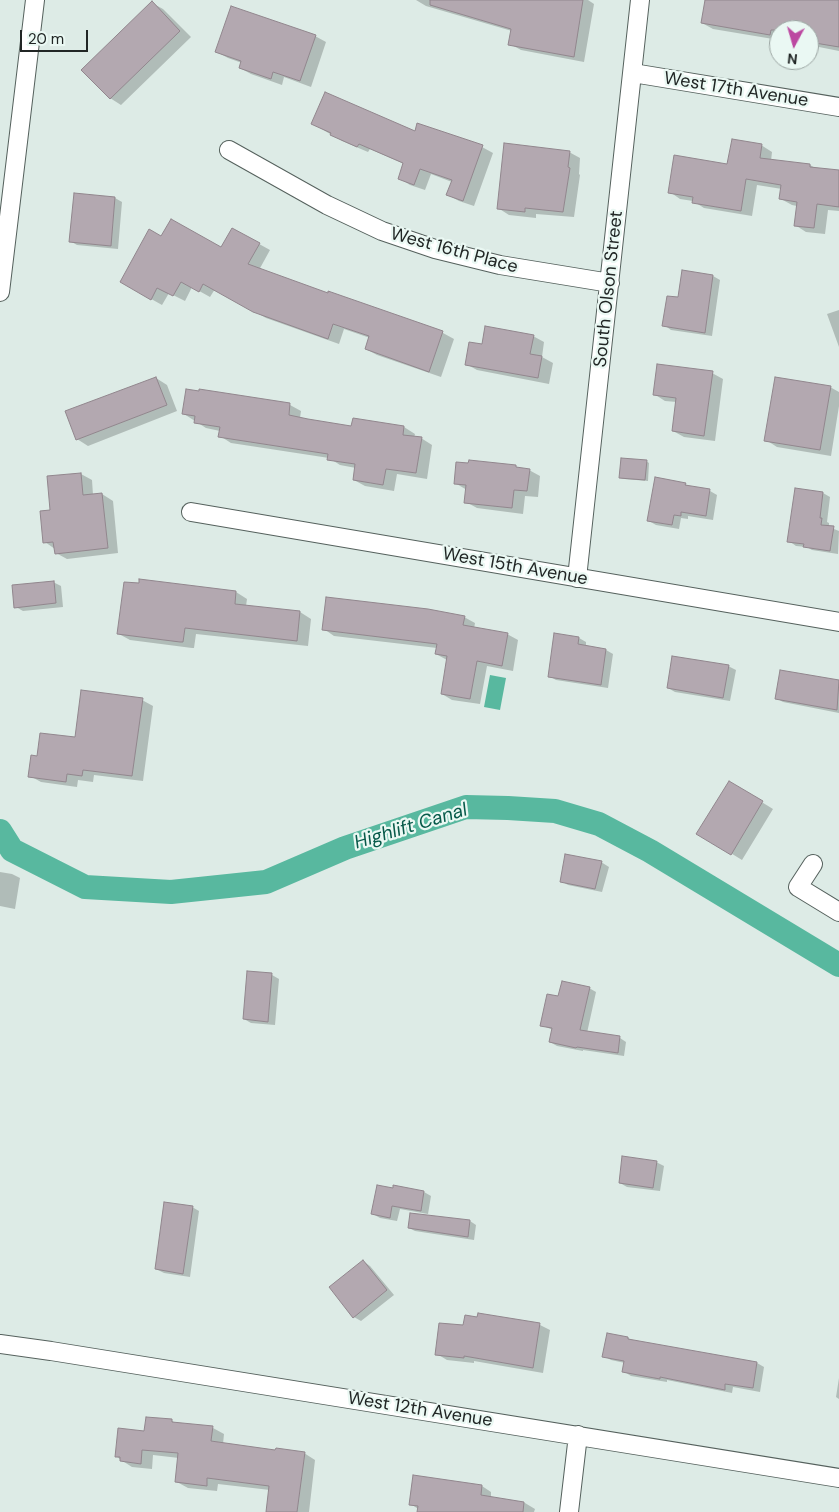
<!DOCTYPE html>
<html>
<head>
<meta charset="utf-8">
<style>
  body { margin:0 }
  #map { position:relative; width:839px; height:1512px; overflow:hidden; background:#ddebe6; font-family:"DM Sans",sans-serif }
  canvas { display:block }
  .north { position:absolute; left:769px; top:20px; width:50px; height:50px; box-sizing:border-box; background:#eaf8f3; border:1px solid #9aa4a1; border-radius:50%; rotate:186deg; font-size:14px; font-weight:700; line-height:20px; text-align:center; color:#212625 }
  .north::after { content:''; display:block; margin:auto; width:18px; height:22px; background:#bc48a1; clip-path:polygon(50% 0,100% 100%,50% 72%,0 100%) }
  .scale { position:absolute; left:20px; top:30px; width:68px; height:22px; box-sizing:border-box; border:2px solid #212625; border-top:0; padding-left:6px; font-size:15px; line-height:18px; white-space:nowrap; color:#212625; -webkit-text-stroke:4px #eaf8f3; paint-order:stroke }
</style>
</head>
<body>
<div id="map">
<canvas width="839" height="1512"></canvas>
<div class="north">N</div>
<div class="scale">20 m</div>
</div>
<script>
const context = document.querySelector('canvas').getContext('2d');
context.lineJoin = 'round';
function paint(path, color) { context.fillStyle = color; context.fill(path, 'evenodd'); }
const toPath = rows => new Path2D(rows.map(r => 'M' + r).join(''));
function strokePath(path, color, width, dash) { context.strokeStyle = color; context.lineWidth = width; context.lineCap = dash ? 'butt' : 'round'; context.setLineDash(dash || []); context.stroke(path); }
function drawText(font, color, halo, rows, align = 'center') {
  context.font = font + ' "DM Sans",sans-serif'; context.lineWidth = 4.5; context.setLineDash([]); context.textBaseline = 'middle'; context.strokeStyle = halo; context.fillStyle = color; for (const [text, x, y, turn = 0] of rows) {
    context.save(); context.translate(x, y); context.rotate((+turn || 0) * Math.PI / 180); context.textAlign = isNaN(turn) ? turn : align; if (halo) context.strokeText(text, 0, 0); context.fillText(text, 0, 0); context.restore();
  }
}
paint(toPath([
  [490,675,506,678,500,710,484,707]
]), '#58b89f');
paint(toPath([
  [416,0,588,0,594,4,584,62,521,50,510,44,512,31,426,6],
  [706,0,839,1,839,51,809,45,809,30,779,30,779,40,713,29,702,23],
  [152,3,163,9,191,37,121,105,110,98],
  [315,36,326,42,311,87,284,77,282,85,251,74,240,68,242,63,228,58,217,52],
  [313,124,415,132,482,147,493,153,474,206,459,201,448,195,452,182,431,174,425,190,410,185,399,178,404,164,370,149,368,152,342,141],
  [761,145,772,152,771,161,810,165,817,169,839,172,839,211,828,210,825,234,806,232,795,225,797,206,792,205,781,199,782,189,757,185,752,216,704,208,693,201,680,199,670,192,728,166],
  [569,152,580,158,579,174,580,175,574,217,536,214,536,218,509,215,498,208],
  [75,194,115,198,122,202,118,249,77,245,70,241],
  [232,229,270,250,259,270,328,295,329,293,443,333,454,339,441,377,377,355,366,349,370,338,344,329,339,344,266,318,215,289,210,297,192,287,185,301,169,293,162,305,121,282,162,238,221,249],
  [683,271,713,276,720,280,712,336,671,330,664,325,679,299],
  [839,310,839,347,827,314],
  [533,336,544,342,542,357,553,363,549,384,477,370,466,364,483,346],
  [712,373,723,379,715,441,684,437,673,431,677,402,665,401,654,394],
  [156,378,167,385,177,411,88,446,77,439],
  [830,387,839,392,839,406,831,456,777,447,766,440],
  [200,391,290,405,301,411,300,418,352,427,354,419,404,427,415,434,414,438,421,438,432,445,427,479,397,474,394,491,365,486,354,480,356,468,340,465,329,458,231,443,220,436,220,431,206,428,184,414],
  [646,461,649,463,648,481,624,479,621,478],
  [515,466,520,469,529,470,540,476,538,497,525,496,523,514,477,508,466,502,467,490,455,483],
  [81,474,92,480,93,495,102,494,113,501,118,553,67,559,56,553,55,549,45,542,52,511],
  [685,484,692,488,710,491,717,495,713,520,688,516,688,519,681,518,679,529,656,525,649,521],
  [796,490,823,493,830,497,827,522,829,523,829,527,839,531,838,554,812,550,807,547,796,546,789,541],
  [140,581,236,592,247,599,246,606,300,612,311,619,308,646,196,634,194,648,192,648,130,640,119,634],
  [53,582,61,586,63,607,23,611,16,607],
  [464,617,475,623,474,629,507,634,518,640,513,671,487,666,480,704,452,700,442,694,447,660,436,654,437,648,334,636,324,629],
  [555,634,579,638,586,642,586,647,606,650,613,654,608,688,556,680,549,676],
  [728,666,736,670,730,701,675,692,668,688],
  [781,671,839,681,839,713,783,702,776,698],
  [142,700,153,706,143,781,94,775,93,782,78,780,77,787,41,782,30,776,38,758,76,739],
  [729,782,773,809,742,860,698,833],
  [601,862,609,867,602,892,568,885,561,881],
  [0,872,12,874,20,878,15,909,0,906],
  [248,972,272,975,279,979,275,1025,251,1023,244,1019],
  [589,988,596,992,587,1033,620,1038,626,1042,624,1056,583,1050,583,1051,557,1046,550,1042,553,1030,541,1025,559,998],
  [656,1162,664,1166,660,1191,627,1187,620,1183],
  [394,1186,424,1192,431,1196,428,1214,400,1209,397,1221,380,1218,373,1214,394,1190],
  [192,1207,199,1211,190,1277,164,1273,156,1269],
  [470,1221,476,1225,474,1240,415,1231,409,1228],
  [363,1261,370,1266,394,1295,361,1321,354,1317],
  [479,1314,540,1325,550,1330,543,1373,474,1361,474,1363,447,1360,437,1354,464,1327,478,1318],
  [628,1338,633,1341,757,1363,764,1367,760,1392,733,1387,732,1393,667,1380,667,1382,631,1376,623,1371,625,1363,611,1360,604,1356],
  [839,1378,839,1399,836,1397],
  [147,1418,172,1421,178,1424,213,1428,224,1434,223,1444,276,1452,304,1453,315,1460,309,1512,268,1512,270,1490,218,1484,217,1491,188,1488,177,1482,179,1458,153,1455,152,1469,132,1467,121,1460,116,1456,146,1432],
  [482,1486,491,1492,491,1498,525,1503,535,1509,534,1512,418,1512,418,1509,411,1504]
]), '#0003');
strokePath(toPath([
  [0,831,12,850,85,887,171,892,266,882,345,848,466,807,508,808,555,811,599,824,650,851,839,965]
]), '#58b89f', 24);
const building = toPath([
  [430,0,583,0,574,57,508,45,511,29,430,5,430,0],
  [705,0,839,0,839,47,809,42,809,30,771,30,770,35,701,23,705,0],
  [152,1,180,31,110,99,81,70,152,1],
  [231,6,316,35,300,81,273,72,271,79,239,68,241,61,215,52,231,6],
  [325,92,415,131,417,123,483,145,463,201,446,195,452,180,420,169,414,185,398,179,403,163,359,144,357,147,330,135,331,133,311,124,325,92],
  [732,139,762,144,760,158,810,164,810,167,839,170,839,207,817,204,814,228,794,226,797,202,779,199,781,185,746,179,741,211,692,203,693,197,668,193,674,155,727,164,732,139],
  [504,143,570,151,568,167,570,168,563,212,525,208,525,212,497,209,504,143],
  [74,193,115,197,111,246,69,242,74,193],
  [171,219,221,247,232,228,260,243,248,264,328,293,328,291,443,331,429,372,365,349,369,336,333,324,328,339,253,312,203,284,199,292,181,282,173,296,157,288,151,300,120,282,149,229,161,236,171,219],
  [682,270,713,275,705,333,662,326,667,296,678,297,682,270],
  [485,326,534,335,530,354,542,356,538,378,465,365,469,342,482,344,485,326],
  [657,364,713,371,704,436,672,431,676,398,653,395,657,364],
  [156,377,167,405,76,440,65,411,156,377],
  [775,377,831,386,820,450,764,441,775,377],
  [186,389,199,391,199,389,290,403,289,415,308,419,351,426,353,418,404,426,403,435,422,437,416,473,386,469,383,485,353,480,355,464,327,460,328,454,218,437,220,427,194,423,195,416,182,414,186,389],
  [621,458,647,460,645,480,619,478,621,458],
  [469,460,516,465,516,467,530,469,527,491,514,490,512,508,464,503,466,485,454,484,456,462,468,463,469,460],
  [81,473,83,495,102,493,108,548,55,554,53,542,43,543,40,511,50,510,47,476,81,473],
  [655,477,686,483,685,485,710,489,706,516,681,512,681,516,674,515,672,525,647,521,655,477],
  [795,488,823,492,820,518,822,518,821,525,834,526,830,551,803,547,804,544,787,542,795,488],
  [139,579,236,591,235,604,300,611,297,641,185,628,183,642,180,642,117,634,124,582,139,583,139,579],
  [54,581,56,603,14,608,12,585,54,581],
  [326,597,428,609,465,616,463,625,508,633,502,666,477,661,470,699,441,694,447,656,435,654,437,644,322,630,326,597],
  [554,633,579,637,578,644,606,649,601,685,548,677,554,633],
  [672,656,729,665,723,698,667,688,672,656],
  [780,670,839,680,837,710,775,699,780,670],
  [81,690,143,698,132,776,83,770,82,776,67,774,66,782,28,777,31,755,37,756,40,733,75,737,81,690],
  [729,781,763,801,731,855,696,834,729,781],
  [565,854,602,861,595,889,560,882,565,854],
  [247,971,272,973,268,1022,243,1019,247,971],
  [562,981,590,987,580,1030,620,1036,618,1053,577,1047,576,1048,549,1042,552,1028,540,1026,547,994,558,996,562,981],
  [622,1156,657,1161,653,1188,619,1183,622,1156],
  [377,1185,393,1188,393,1185,424,1191,421,1211,392,1206,390,1218,371,1214,377,1185],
  [164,1202,193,1206,183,1274,155,1269,164,1202],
  [410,1213,470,1220,468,1237,408,1228,410,1213],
  [363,1260,387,1290,353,1318,329,1287,363,1260],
  [478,1313,540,1323,533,1368,464,1356,464,1358,435,1355,439,1323,463,1325,465,1315,477,1317,478,1313],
  [607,1333,628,1337,628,1339,757,1362,753,1388,725,1384,725,1390,660,1377,660,1379,622,1372,624,1361,602,1357,607,1333],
  [146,1417,172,1419,172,1422,213,1426,211,1441,275,1450,276,1448,305,1452,297,1512,266,1512,269,1486,207,1478,207,1486,175,1482,178,1453,142,1450,141,1464,120,1461,120,1457,115,1457,118,1428,144,1431,146,1417],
  [413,1475,482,1485,481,1495,524,1502,523,1512,417,1512,418,1506,409,1505,413,1475]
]);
paint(building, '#b3a8b0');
strokePath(building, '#91868d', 1);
const street = toPath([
  [633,73,839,107],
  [229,150,327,205,382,231,435,249,500,265,610,283],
  [0,292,35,0],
  [191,512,839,622],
  [577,578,640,0],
  [813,864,798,887,839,912],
  [0,1344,51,1351,839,1478],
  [569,1512,578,1435]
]);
strokePath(street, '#55615d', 20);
strokePath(street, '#fff', 18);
drawText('18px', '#212625', '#eaf8f3', [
  ["West 17th Avenue",736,90,9],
  ["West 16th Place",454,251,15],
  ["South Olson Street",609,289,-84],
  ["West 15th Avenue",515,567,10],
  ["West 12th Avenue",420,1410,9]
]);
drawText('italic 19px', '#075a4a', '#eaf8f3', [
  ["Highlift Canal",411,827,-17]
]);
</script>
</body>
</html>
